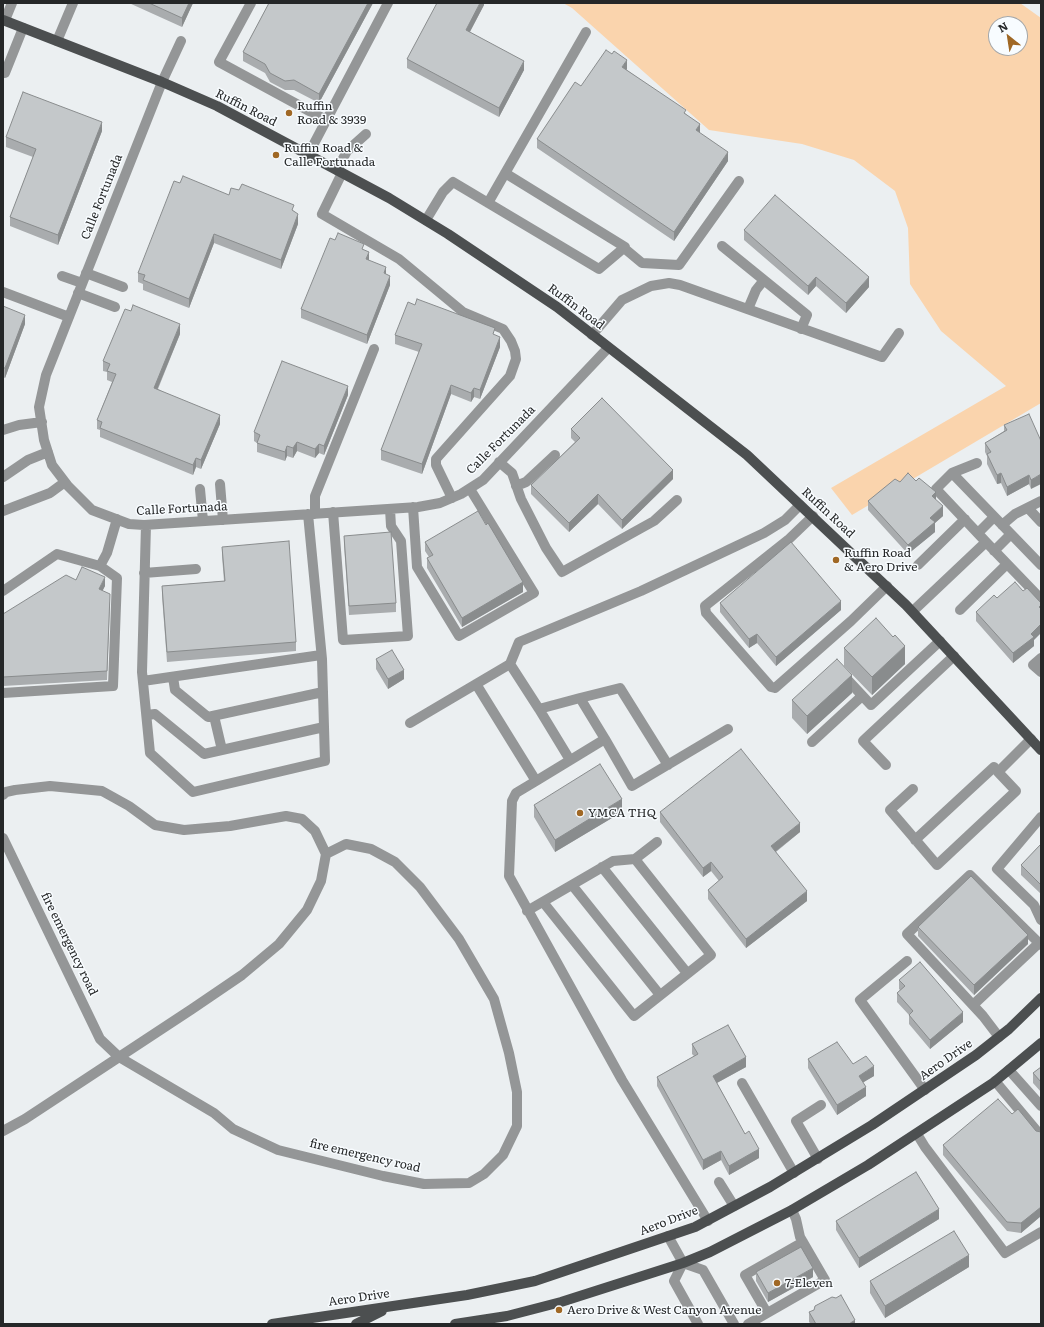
<!DOCTYPE html>
<html>
<head>
<meta charset="utf-8">
<style>
  body { margin:0 }
  #map { position:relative; width:1044px; height:1327px; overflow:hidden; background:#ebeff1; font-family:Literata,serif }
  canvas { display:block }
  .frame { position:absolute; inset:0; border:4px solid #252728; pointer-events:none }
  .north { position:absolute; left:988px; top:16px; width:40px; height:40px; box-sizing:border-box; background:#f8fcff; border:1px solid #a4a7a9; border-radius:50%; rotate:330deg; font-size:11px; font-weight:700; line-height:16px; text-align:center; color:#252728 }
  .north::after { content:''; display:block; margin:auto; width:14px; height:18px; background:#a06825; clip-path:polygon(50% 0,100% 100%,50% 72%,0 100%) }
</style>
</head>
<body>
<div id="map">
<canvas width="1044" height="1327"></canvas>
<div class="frame"></div>
<div class="north">N</div>
</div>
<script>
const context = document.querySelector('canvas').getContext('2d');
context.lineJoin = 'round';
function paint(path, color) { context.fillStyle = color; context.fill(path, 'evenodd'); }
const toPath = rows => new Path2D(rows.map(r => 'M' + r).join(''));
function strokePath(path, color, width, dash) { context.strokeStyle = color; context.lineWidth = width; context.lineCap = dash ? 'butt' : 'round'; context.setLineDash(dash || []); context.stroke(path); }
function drawText(font, color, halo, rows, align = 'center') {
  context.font = font + ' Literata,serif'; context.lineWidth = 3; context.setLineDash([]); context.textBaseline = 'middle'; context.strokeStyle = halo; context.fillStyle = color; for (const [text, x, y, turn = 0] of rows) {
    context.save(); context.translate(x, y); context.rotate((+turn || 0) * Math.PI / 180); context.textAlign = isNaN(turn) ? turn : align; if (halo) context.strokeText(text, 0, 0); context.fillText(text, 0, 0); context.restore();
  }
}
paint(toPath([
  [563,3,1020,3,1041,18,1041,403,852,515,831,488,1006,386,941,331,910,284,908,228,895,191,854,160,802,144,709,130,572,8],
  [996,24,1020,24,1020,48,996,48]
]), '#fad4ad');
strokePath(toPath([
  [251,3,219,62,326,120],
  [5,20,12,3],
  [57,41,73,3],
  [181,41,162,82,46,375,39,407,44,440,52,465,68,486,92,510,129,524,144,525,418,507,440,503,461,494,483,480,608,348],
  [5,73,23,28],
  [308,155,388,3],
  [337,170,347,151,366,134],
  [342,173,322,214,399,259,463,312,503,329,511,341,515,351,516,359,510,376,436,459,436,465,452,498],
  [488,203,586,32],
  [426,220,443,192,453,182,599,269,625,247,505,173],
  [722,246,807,315,801,329],
  [624,248,642,263,679,265,739,181],
  [86,273,123,287],
  [62,276,82,283],
  [3,292,69,317],
  [78,293,115,307],
  [748,309,756,290,764,280],
  [592,335,622,300,651,286,669,283,680,285,882,357,899,333],
  [3,430,19,425,42,422],
  [499,462,512,473,521,499,546,548,562,572,654,521,677,500],
  [977,463,952,473,936,489,986,542],
  [952,473,1041,565],
  [3,477,28,460,48,452],
  [220,484,223,520],
  [516,486,526,482,555,455],
  [200,489,203,521],
  [413,507,417,567,459,636,534,593,470,489],
  [1028,508,1041,522],
  [3,511,50,493,65,482],
  [333,512,343,640,408,636,401,541,391,526,390,509],
  [315,514,315,496,374,349],
  [813,516,788,540,705,606,706,613,771,687,775,688,851,621,887,586],
  [146,525,142,672,150,753,193,792,325,761,322,659,308,514],
  [1002,525,1015,514,1041,501],
  [978,533,994,517],
  [994,551,1011,534],
  [918,565,965,519],
  [100,566,107,553,117,519],
  [144,573,196,569],
  [3,591,57,554,100,566,117,578,113,686,3,693],
  [960,610,1007,564],
  [913,611,986,542,1041,599],
  [1041,658,1033,665,1041,672],
  [510,664,539,709],
  [843,675,871,705,940,641],
  [173,677,175,690,208,717,323,692],
  [143,681,321,655],
  [476,684,536,781,516,793,512,801,509,876,622,1080,708,1221],
  [580,698,620,688,668,765],
  [147,715,155,714,204,754,324,727],
  [214,716,222,750],
  [410,723,510,664,519,642,641,591,764,533,785,520,800,505],
  [605,739,632,786,728,729],
  [812,742,862,696],
  [886,765,863,741,954,656],
  [536,781,605,739,580,698,539,709,570,760],
  [913,789,890,810,937,865,1016,791,998,772,1031,739],
  [3,795,6,792,15,790,50,786,102,791,129,806,155,825,184,830,230,826,286,816,302,819,315,831,326,854,321,881,307,910,279,944,242,975,192,1009,25,1119,3,1131],
  [1041,817,997,869,1034,905,1041,920],
  [3,838,100,1039,119,1057,214,1113,233,1129,278,1150,383,1176,424,1184,469,1183,484,1174,503,1155,517,1126,517,1092,509,1053,494,999,459,939,420,887,395,862,371,849,346,844,326,854],
  [915,840,994,767,998,772],
  [602,867,687,973],
  [572,885,660,995],
  [543,902,634,1016,711,955,635,859],
  [527,911,613,861,635,859,657,842],
  [907,961,860,1000,925,1090],
  [973,1005,1039,943],
  [999,1037,983,1016,907,934,970,875,1041,945],
  [1009,1070,1041,1106],
  [995,1081,1041,1136],
  [742,1083,794,1173],
  [917,1134,925,1147,1005,1253,1041,1232],
  [818,1159,796,1121,821,1105],
  [719,1182,734,1206],
  [668,1236,683,1263,703,1270,734,1324],
  [683,1263,674,1281,698,1324],
  [767,1313,745,1275,803,1242],
  [748,1324,825,1280,800,1237,796,1219,792,1210]
]), '#949697', 10);
strokePath(toPath([
  [3,20,162,82,217,106,389,198,448,234,557,307,747,455,906,605,1041,750],
  [272,1324,467,1295,535,1281,695,1227,770,1187,872,1125,976,1055,1009,1029,1041,998],
  [356,1324,382,1311],
  [455,1324,507,1316,561,1302,683,1263,710,1252,790,1211,868,1165,993,1083,1041,1043]
]), '#4c4f50', 10);
paint(toPath([
  [129,3,193,3,182,27],
  [269,3,373,3,319,103,294,90,285,90,270,82,265,73,243,61,243,52],
  [484,3,484,5,470,32,524,70,499,117,407,68,407,59],
  [627,69,627,70,686,114,700,133,728,161,674,241,537,148,537,139],
  [102,131,58,245,10,226,10,217,33,157,6,147,6,137],
  [229,195,294,211,298,224,281,269,214,243,189,308,143,290,143,284,138,282,138,273],
  [744,230,869,287,846,313,816,286,808,295,744,240],
  [335,240,364,250,369,260,386,274,390,285,367,344,301,318,301,309],
  [3,306,25,324,5,378,3,377],
  [180,334,158,389,220,424,201,469,196,467,193,475,100,437,100,430,97,429,97,420,112,382,107,380,107,372,103,371,103,361],
  [395,335,495,335,500,347,480,399,474,397,471,402,451,394,422,474,381,460,381,450,419,352,395,344],
  [348,395,324,455,319,453,315,458,297,451,293,458,287,456,285,461,257,452,257,443,254,441,254,432],
  [1004,425,1041,441,1031,489,1029,484,1007,496,1001,483,997,484,987,464,987,456,985,452,985,443,1004,431],
  [571,429,673,479,622,529,598,504,569,532,531,494,531,485,575,442,571,438],
  [916,481,936,500,943,516,935,523,935,532,908,554,868,510,868,501,900,482],
  [486,525,523,592,462,627,427,568,427,558,429,557,425,551,425,542],
  [344,536,396,603,396,612,349,615,344,545],
  [222,547,296,642,296,651,167,662,162,596,162,586,224,581,222,556],
  [76,580,105,586,102,590,110,603,107,680,3,686,3,614],
  [1023,591,1034,640,1034,646,1013,663,976,621,976,612,997,598],
  [720,603,841,610,776,666,757,643,749,648,720,612],
  [844,648,905,664,872,695,844,666],
  [376,659,404,679,388,689,376,669],
  [852,693,807,734,792,718,792,700],
  [534,805,622,812,555,852,534,817],
  [660,812,800,832,776,852,807,901,746,948,708,899,708,890,719,881,711,871,703,877,660,822],
  [1041,844,1041,894,1021,875,1021,865],
  [918,927,1028,944,974,995,918,936],
  [899,980,963,1022,930,1049,909,1024,909,1015,897,1002,897,993,900,990,899,989],
  [692,1044,746,1067,717,1083,745,1134,759,1158,729,1175,721,1160,703,1170,657,1086,657,1077,694,1056,692,1054],
  [808,1059,853,1064,874,1076,863,1082,866,1096,837,1115,808,1068],
  [1041,1067,1041,1092,1033,1083,1033,1073],
  [1012,1114,1036,1131,1041,1132,1041,1216,1021,1233,1007,1231,943,1155,943,1145],
  [939,1219,859,1268,836,1230,836,1221],
  [969,1267,885,1318,870,1293,870,1281],
  [756,1272,813,1277,768,1302,756,1281],
  [809,1312,855,1324,811,1324,809,1322]
]), '#a9acae');
paint(toPath([
  [189,3,193,3,182,27,182,18],
  [368,3,373,3,319,103,319,94],
  [480,3,484,3,484,5,466,39,466,30],
  [627,60,627,69,622,77,622,67],
  [524,61,524,70,499,117,499,108],
  [102,122,102,131,58,245,58,235],
  [700,124,700,133,696,130],
  [728,152,728,161,674,241,674,232],
  [298,214,298,224,281,269,281,260],
  [214,234,214,243,189,308,189,299],
  [369,252,369,261,366,259],
  [386,267,386,276,384,273],
  [390,276,390,285,367,344,367,335],
  [816,277,816,286,808,295,808,286],
  [869,277,869,287,846,313,846,303],
  [25,315,25,324,5,378,5,368],
  [180,324,180,334,154,397,154,388],
  [500,337,500,347,480,399,480,390],
  [451,385,451,394,422,474,422,464],
  [348,386,348,395,324,455,324,446],
  [474,388,474,397,471,402,471,393],
  [220,415,220,424,201,469,201,460],
  [297,442,297,451,293,458,293,448],
  [319,444,319,453,315,458,315,449],
  [287,446,287,456,285,461,285,452],
  [196,458,196,467,193,475,193,465],
  [673,470,673,479,622,529,622,520],
  [1001,473,1001,483,997,484,997,475],
  [1041,474,1041,484,1031,489,1031,480],
  [1029,475,1029,484,1007,496,1007,487],
  [936,492,936,502,932,496],
  [598,494,598,504,569,532,569,523],
  [943,506,943,516,935,523,935,532,908,554,908,545,930,518],
  [105,577,105,586,99,598,99,589],
  [523,582,523,592,462,627,462,618],
  [841,601,841,610,776,666,776,657],
  [1041,624,1041,633,1034,640,1034,646,1013,663,1013,653],
  [757,634,757,643,749,648,749,639],
  [905,646,905,664,872,695,872,677],
  [404,670,404,679,388,689,388,679],
  [852,675,852,693,807,734,807,716],
  [622,799,622,812,555,852,555,840],
  [800,823,800,832,771,855,771,846],
  [711,862,711,871,703,877,703,868],
  [807,891,807,901,746,948,746,939],
  [1028,935,1028,944,974,995,974,985],
  [963,1012,963,1022,930,1049,930,1040],
  [746,1057,746,1067,713,1085,713,1076],
  [874,1066,874,1076,859,1085,859,1076],
  [866,1087,866,1096,837,1115,837,1105],
  [759,1149,759,1158,729,1175,729,1166],
  [721,1151,721,1160,703,1170,703,1160],
  [1041,1207,1041,1216,1021,1233,1021,1223],
  [939,1209,939,1219,859,1268,859,1258],
  [969,1255,969,1267,885,1318,885,1306],
  [813,1268,813,1277,768,1302,768,1293],
  [855,1320,855,1324,849,1324]
]), '#898c8d');
const building = toPath([
  [149,3,189,3,182,18,149,3],
  [269,3,368,3,319,94,294,80,285,81,270,73,265,64,243,52,269,3],
  [437,3,480,3,466,30,524,61,499,108,407,59,437,3],
  [606,50,612,54,614,51,627,60,622,67,686,110,684,113,700,124,696,130,728,152,674,232,537,139,575,82,581,86,606,50],
  [23,92,102,122,58,235,10,217,36,149,6,137,23,92],
  [183,176,229,195,231,188,239,190,242,184,294,205,292,210,298,214,281,260,214,234,189,299,143,280,145,275,138,273,174,181,180,183,183,176],
  [775,195,869,277,846,303,816,277,808,286,744,230,775,195],
  [338,233,364,244,362,249,369,252,366,259,386,267,384,273,390,276,367,335,301,309,330,238,335,240,338,233],
  [417,299,495,328,493,334,500,337,480,390,474,388,471,393,451,385,422,464,381,450,422,344,395,335,408,302,415,305,417,299],
  [133,305,180,324,154,388,220,415,201,460,196,458,193,465,100,428,102,422,97,420,116,374,107,371,110,364,103,361,125,309,131,311,133,305],
  [3,306,25,315,5,368,3,368,3,306],
  [282,361,348,386,324,446,319,444,315,449,297,442,293,448,287,446,285,452,257,443,260,435,254,432,282,361],
  [602,398,673,470,622,520,598,494,569,523,531,485,580,438,571,429,602,398],
  [1029,414,1041,441,1041,474,1031,480,1029,475,1007,487,1001,473,997,475,987,454,991,452,985,443,1007,430,1004,425,1029,414],
  [908,473,916,481,919,478,936,492,932,496,943,506,930,518,935,522,908,545,868,501,895,479,900,482,908,473],
  [478,511,486,525,488,523,523,582,462,618,427,558,433,555,425,542,478,511],
  [391,532,396,603,349,606,344,536,391,532],
  [289,541,296,642,167,652,162,586,225,581,222,547,289,541],
  [791,542,841,601,776,657,757,634,749,639,720,603,791,542],
  [82,567,105,577,99,589,110,594,107,671,3,677,3,614,66,575,76,580,82,567],
  [1015,582,1023,591,1027,588,1041,603,1041,605,1039,607,1041,609,1041,624,1031,634,1034,637,1013,653,976,612,994,595,997,598,1015,582],
  [876,618,893,637,895,635,905,646,872,677,844,648,876,618],
  [392,650,404,670,388,679,376,659,392,650],
  [837,659,852,675,807,716,792,700,837,659],
  [741,749,800,823,771,846,807,891,746,939,708,890,723,877,711,862,703,868,660,812,741,749],
  [600,764,622,799,555,840,534,805,600,764],
  [1041,844,1041,885,1021,865,1041,844],
  [971,876,1028,935,974,985,918,927,971,876],
  [920,962,963,1012,930,1040,909,1015,913,1011,897,993,905,986,899,980,920,962],
  [728,1025,746,1057,713,1076,745,1134,749,1131,759,1149,729,1166,721,1151,703,1160,657,1077,698,1054,692,1044,728,1025],
  [837,1042,853,1064,866,1056,874,1066,859,1076,866,1087,837,1105,808,1059,837,1042],
  [1041,1067,1041,1082,1033,1073,1041,1067],
  [998,1099,1012,1114,1018,1109,1036,1131,1041,1132,1041,1207,1021,1223,1007,1222,943,1145,998,1099],
  [916,1172,939,1209,859,1258,836,1221,916,1172],
  [954,1231,969,1255,885,1306,870,1281,954,1231],
  [801,1247,813,1268,768,1293,756,1272,801,1247],
  [841,1295,855,1320,849,1324,816,1324,809,1312,814,1310,815,1306,832,1297,836,1298,841,1295]
]);
paint(building, '#c4c8ca');
strokePath(building, '#898c8d', 1);
for (const [x, y, r, color] of [
  [289,113,4,"#a06825"],
  [276,155,4,"#a06825"],
  [836,560,4,"#a06825"],
  [580,813,4,"#a06825"],
  [777,1283,4,"#a06825"],
  [559,1310,4,"#a06825"]
]) { const dot = new Path2D(); dot.arc(x, y, r, 0, 2 * Math.PI); context.fillStyle = color; context.fill(dot); strokePath(dot, '#f8fcff', 1.5); }
drawText('12px', '#252728', '#f8fcff', [
  ["Ruffin",297,106],
  ["Road & 3939",297,120],
  ["Ruffin Road &",284,148],
  ["Calle Fortunada",284,162],
  ["Ruffin Road",844,553],
  ["& Aero Drive",844,567],
  ["YMCA THQ",588,813],
  ["7-Eleven",785,1283],
  ["Aero Drive & West Canyon Avenue",567,1310]
], 'left');
drawText('12px', '#252728', '#f8fcff', [
  ["Ruffin Road",246,108,27],
  ["Calle Fortunada",102,197,-68],
  ["Ruffin Road",576,307,37],
  ["Calle Fortunada",501,440,-45],
  ["Calle Fortunada",182,509,-3],
  ["Ruffin Road",828,513,43],
  ["fire emergency road",69,944,64],
  ["Aero Drive",946,1060,-35],
  ["fire emergency road",365,1156,13],
  ["Aero Drive",669,1221,-21],
  ["Aero Drive",359,1298,-8]
]);
</script>
</body>
</html>
